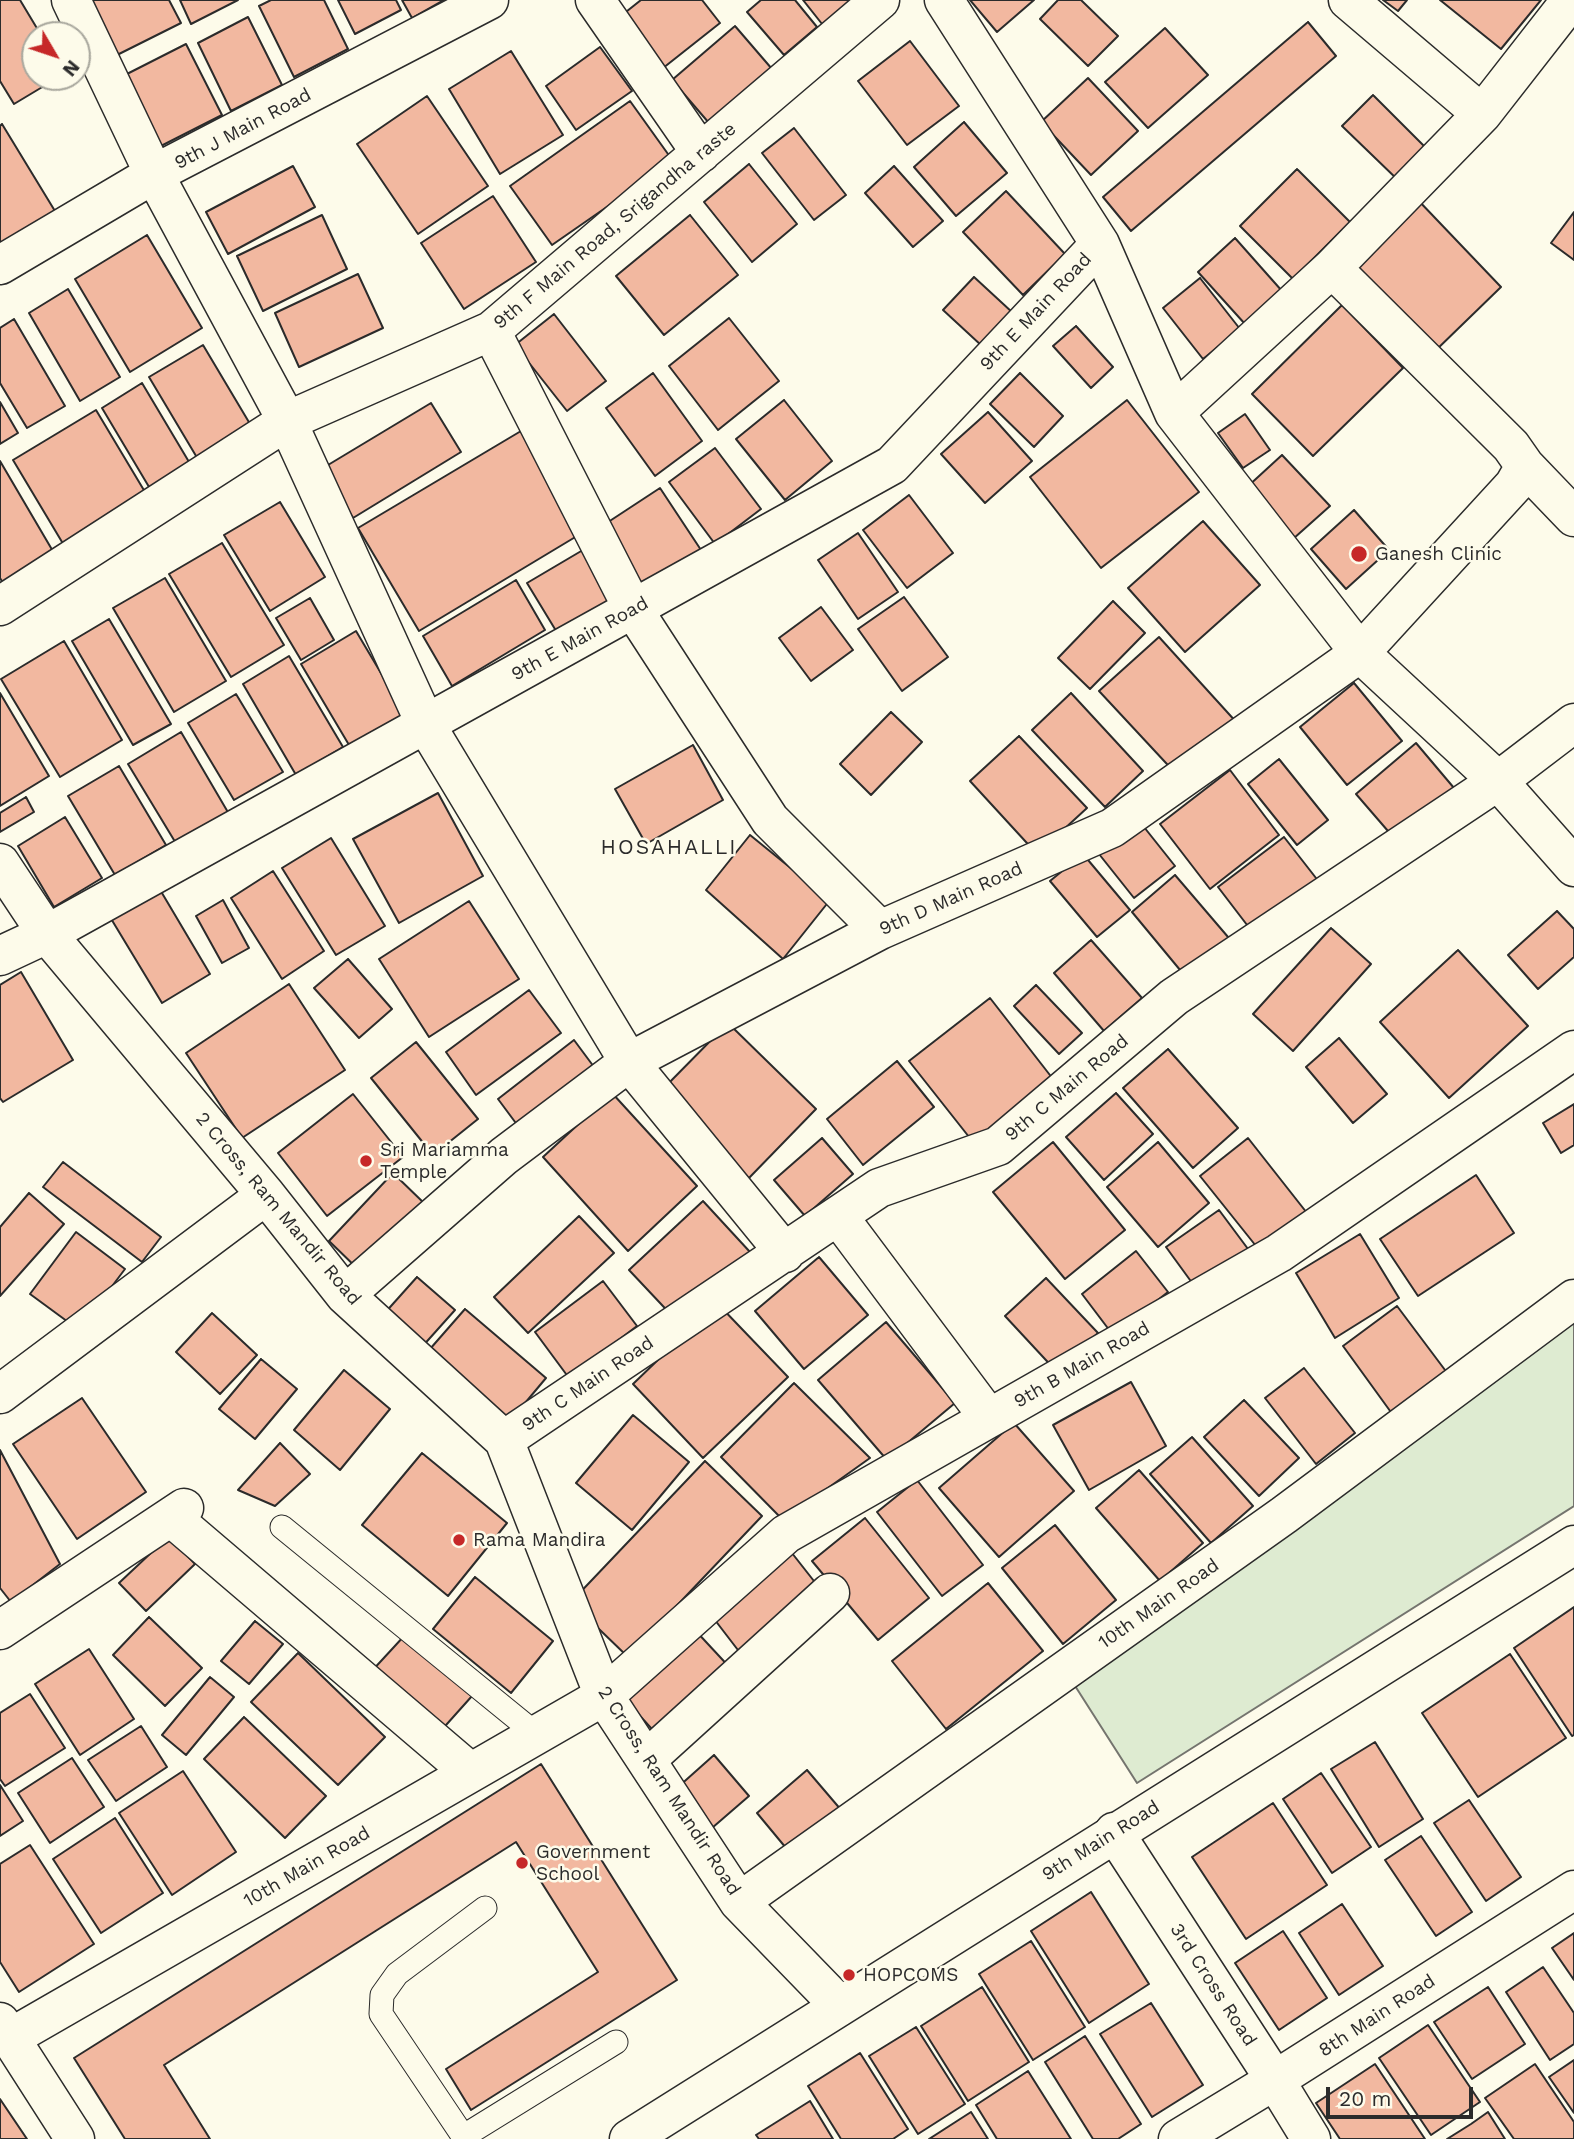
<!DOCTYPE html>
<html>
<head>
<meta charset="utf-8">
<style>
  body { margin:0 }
  #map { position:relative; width:1574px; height:2139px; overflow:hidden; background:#fdfbea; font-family:"Work Sans",sans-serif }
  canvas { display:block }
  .north { position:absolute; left:21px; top:21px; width:70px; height:70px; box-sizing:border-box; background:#fdfbea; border:2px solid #a9a89e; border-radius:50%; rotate:129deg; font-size:19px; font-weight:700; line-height:28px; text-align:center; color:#2b2b2b }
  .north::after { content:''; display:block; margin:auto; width:24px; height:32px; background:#c62828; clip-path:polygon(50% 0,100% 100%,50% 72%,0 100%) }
  .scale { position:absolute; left:1326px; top:2087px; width:147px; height:32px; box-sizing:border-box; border:4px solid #2b2b2b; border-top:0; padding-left:9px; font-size:21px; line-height:24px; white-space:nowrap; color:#2b2b2b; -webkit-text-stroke:5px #fdfbea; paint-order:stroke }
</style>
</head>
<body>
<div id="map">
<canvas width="1574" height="2139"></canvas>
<div class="north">N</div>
<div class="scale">20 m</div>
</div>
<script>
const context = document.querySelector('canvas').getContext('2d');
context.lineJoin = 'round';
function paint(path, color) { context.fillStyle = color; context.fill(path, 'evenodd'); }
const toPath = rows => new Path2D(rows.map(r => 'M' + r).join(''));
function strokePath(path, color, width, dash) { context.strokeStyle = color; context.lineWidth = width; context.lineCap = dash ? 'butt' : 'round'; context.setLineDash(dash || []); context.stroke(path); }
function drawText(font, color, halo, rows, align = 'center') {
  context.font = font + ' "Work Sans",sans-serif'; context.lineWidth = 5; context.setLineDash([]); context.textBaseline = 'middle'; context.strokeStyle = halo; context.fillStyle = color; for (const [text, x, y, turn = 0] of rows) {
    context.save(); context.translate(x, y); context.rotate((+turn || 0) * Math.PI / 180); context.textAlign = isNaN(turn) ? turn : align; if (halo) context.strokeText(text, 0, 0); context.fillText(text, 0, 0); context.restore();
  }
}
const green = toPath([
  [1574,1303,1574,1506,1137,1783,1070,1678,1574,1303]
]);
paint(green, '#deebd1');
strokePath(green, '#74746e', 2);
const building = toPath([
  [0,0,20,0,41,35,35,35,35,77,59,77,14,104,0,81,0,0],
  [87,0,169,0,181,23,115,56,87,0],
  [180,0,238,0,191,24,180,0],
  [271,0,324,0,348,49,294,77,259,6,271,0],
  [338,0,396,0,401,10,355,34,338,0],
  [402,0,444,0,412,18,402,0],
  [641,0,702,0,720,23,653,76,612,23,641,0],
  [761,0,795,0,817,27,784,55,747,12,761,0],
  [803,0,863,0,826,29,803,0],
  [970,0,1034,0,997,32,970,0],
  [1058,0,1081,0,1118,36,1088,66,1040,19,1058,0],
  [1383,0,1407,0,1398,11,1383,0],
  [1440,0,1541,0,1501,49,1440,0],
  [248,17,282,85,231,111,198,43,248,17],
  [1308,22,1336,56,1131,231,1103,197,1308,22],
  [735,26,772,69,709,123,672,80,735,26],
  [1165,28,1208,75,1148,128,1105,82,1165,28],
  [910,41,959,106,907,145,858,81,910,41],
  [186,44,222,115,157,148,121,77,186,44],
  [600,47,632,91,576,130,546,86,600,47],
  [511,51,563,135,500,174,449,89,511,51],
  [1088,78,1138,131,1091,175,1041,122,1088,78],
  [1373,95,1430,152,1400,182,1342,126,1373,95],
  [427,96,488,186,418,234,357,144,427,96],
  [630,101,673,161,552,245,510,186,630,101],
  [964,122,1007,173,956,216,914,167,964,122],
  [2,124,58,216,0,249,0,126,2,124],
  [794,128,846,195,814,220,762,153,794,128],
  [749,164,797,224,752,262,704,202,749,164],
  [293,166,315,207,228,254,206,212,293,166],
  [894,166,943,221,913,247,865,193,894,166],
  [1297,169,1350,222,1293,279,1240,226,1297,169],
  [1006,191,1065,254,1023,295,963,232,1006,191],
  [493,196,536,262,464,309,421,243,493,196],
  [1417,199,1501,287,1432,354,1347,266,1417,199],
  [1574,212,1574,260,1551,243,1574,212],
  [322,215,347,269,263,311,237,256,322,215],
  [690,215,738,275,664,335,616,276,690,215],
  [147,235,202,328,130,372,75,279,147,235],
  [1235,238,1282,291,1245,324,1198,272,1235,238],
  [358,274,383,328,299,367,275,313,358,274],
  [974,277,1013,313,982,346,943,310,974,277],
  [1200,278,1240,329,1203,359,1163,308,1200,278],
  [68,289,120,377,80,401,29,313,68,289],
  [1342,305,1403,368,1313,456,1252,394,1342,305],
  [554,314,606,381,567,411,515,345,554,314],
  [729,318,779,381,718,430,669,366,729,318],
  [14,319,65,406,27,428,0,383,0,328,14,319],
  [1076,326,1113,367,1091,388,1053,346,1076,326],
  [203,345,256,434,202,466,149,377,203,345],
  [653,373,702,441,655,476,606,408,653,373],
  [1020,373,1063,416,1034,447,990,404,1020,373],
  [142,383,195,472,155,497,102,408,142,383],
  [784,400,832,461,785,500,736,439,784,400],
  [1127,400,1199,492,1101,568,1030,477,1127,400],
  [0,402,18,433,0,444,0,402],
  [431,403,461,452,353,518,323,468,431,403],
  [96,410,151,502,68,552,13,460,96,410],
  [988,412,1032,461,985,503,941,454,988,412],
  [1245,414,1270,450,1243,468,1218,433,1245,414],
  [521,431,582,533,419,631,358,528,521,431],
  [715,448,761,509,715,544,669,482,715,448],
  [1282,455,1330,506,1293,539,1246,488,1282,455],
  [0,461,54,553,3,583,0,578,0,461],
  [660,488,701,550,637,592,596,530,660,488],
  [909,495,953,553,907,588,863,530,909,495],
  [280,502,325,577,270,611,224,535,280,502],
  [1354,510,1389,550,1346,589,1311,549,1354,510],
  [1203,521,1260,585,1185,652,1128,588,1203,521],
  [858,533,898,592,858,619,818,560,858,533],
  [222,543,284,645,231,677,169,574,222,543],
  [588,547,621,603,561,639,527,583,588,547],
  [165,578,226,681,174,712,113,608,165,578],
  [516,580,545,630,452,686,423,636,516,580],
  [904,597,948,657,902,691,858,629,904,597],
  [310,598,334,640,301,660,276,618,310,598],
  [1113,601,1145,633,1090,689,1058,658,1113,601],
  [821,607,853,650,811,681,779,638,821,607],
  [109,619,171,724,133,745,72,641,109,619],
  [356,631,407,717,352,750,301,664,356,631],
  [1159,637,1238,724,1179,777,1099,691,1159,637],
  [64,641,122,740,60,777,1,679,64,641],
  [289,656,343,747,296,775,243,684,289,656],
  [1354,683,1402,741,1347,785,1300,727,1354,683],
  [0,693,49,776,0,806,0,693],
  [1071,693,1143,771,1105,807,1032,730,1071,693],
  [236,694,283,772,234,800,188,723,236,694],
  [891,712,922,742,871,795,840,764,891,712],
  [181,732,229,814,177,845,128,764,181,732],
  [1019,736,1087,808,1037,854,970,781,1019,736],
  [1416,743,1454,788,1394,838,1356,794,1416,743],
  [693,745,723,800,646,844,615,789,693,745],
  [1279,759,1328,820,1297,845,1248,784,1279,759],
  [119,766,166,845,115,875,68,796,119,766],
  [1230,770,1279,835,1210,889,1160,824,1230,770],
  [438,793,483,876,399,923,353,839,438,793],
  [26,797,34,812,0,832,0,813,26,797],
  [65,817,102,878,54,907,18,846,65,817],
  [1140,822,1175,866,1134,898,1099,854,1140,822],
  [750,835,830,900,783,959,706,890,750,835],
  [1284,837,1323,887,1257,938,1218,887,1284,837],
  [331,838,385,926,336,955,282,868,331,838],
  [1083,854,1130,910,1097,937,1050,881,1083,854],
  [273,871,324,951,282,979,231,898,273,871],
  [1175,875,1234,944,1190,982,1132,912,1175,875],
  [159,888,210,974,162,1003,110,917,159,888],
  [223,900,249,948,222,963,196,916,223,900],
  [469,901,519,979,429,1037,379,959,469,901],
  [1557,911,1574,929,1574,957,1538,989,1508,955,1557,911],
  [1331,928,1371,964,1293,1051,1253,1014,1331,928],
  [1091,940,1142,998,1104,1031,1054,973,1091,940],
  [1458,950,1528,1026,1449,1098,1380,1022,1458,950],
  [348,959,392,1009,359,1038,314,988,348,959],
  [21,972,73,1060,3,1102,0,1098,0,985,21,972],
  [289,984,345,1070,242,1138,186,1053,289,984],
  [1036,985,1082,1033,1059,1054,1014,1006,1036,985],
  [529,990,561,1033,476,1095,446,1052,529,990],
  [990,998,1053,1079,973,1142,909,1061,990,998],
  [728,1023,816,1109,748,1179,659,1093,728,1023],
  [1339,1038,1387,1094,1353,1123,1306,1067,1339,1038],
  [574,1040,597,1071,521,1130,498,1099,574,1040],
  [416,1042,478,1119,433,1155,371,1078,416,1042],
  [1168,1049,1238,1128,1193,1168,1123,1088,1168,1049],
  [897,1061,934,1107,863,1165,827,1119,897,1061],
  [612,1093,697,1186,628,1251,543,1157,612,1093],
  [1116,1093,1153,1134,1104,1180,1066,1137,1116,1093],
  [353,1094,403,1157,327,1216,278,1153,353,1094],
  [1574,1104,1574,1145,1561,1153,1543,1123,1574,1104],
  [822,1138,853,1174,805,1216,774,1180,822,1138],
  [1248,1138,1307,1213,1260,1251,1200,1176,1248,1138],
  [1053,1142,1125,1230,1065,1279,993,1192,1053,1142],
  [1158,1142,1209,1203,1158,1247,1107,1187,1158,1142],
  [63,1162,161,1237,142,1262,43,1187,63,1162],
  [393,1173,427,1206,362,1273,329,1241,393,1173],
  [1476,1175,1514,1233,1418,1296,1380,1239,1476,1175],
  [29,1193,64,1224,0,1296,0,1227,29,1193],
  [703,1201,750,1252,677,1321,629,1270,703,1201],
  [1219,1210,1251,1253,1198,1291,1166,1247,1219,1210],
  [579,1216,614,1253,528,1333,494,1297,579,1216],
  [76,1232,125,1269,79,1330,30,1294,76,1232],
  [1360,1234,1399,1298,1335,1338,1296,1273,1360,1234],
  [1136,1251,1168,1292,1113,1335,1082,1294,1136,1251],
  [819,1257,868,1315,804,1369,755,1311,819,1257],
  [417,1277,455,1310,421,1348,383,1315,417,1277],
  [1046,1278,1098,1333,1057,1372,1005,1316,1046,1278],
  [603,1281,637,1326,569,1378,535,1332,603,1281],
  [717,1303,788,1377,703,1458,633,1384,717,1303],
  [1397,1306,1448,1374,1393,1415,1343,1346,1397,1306],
  [465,1309,546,1378,505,1427,423,1357,465,1309],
  [212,1313,257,1355,220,1394,176,1352,212,1313],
  [886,1322,955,1403,887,1460,818,1380,886,1322],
  [261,1359,297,1389,255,1439,219,1409,261,1359],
  [1304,1368,1355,1433,1316,1464,1265,1398,1304,1368],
  [344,1370,390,1409,340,1470,294,1430,344,1370],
  [1131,1382,1166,1446,1089,1490,1053,1425,1131,1382],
  [794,1383,870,1458,783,1520,721,1457,794,1383],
  [82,1398,146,1492,77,1539,13,1444,82,1398],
  [1244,1400,1299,1458,1259,1496,1204,1437,1244,1400],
  [633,1415,689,1462,632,1530,576,1483,633,1415],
  [1014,1423,1074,1491,999,1557,939,1488,1014,1423],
  [1192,1437,1253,1506,1211,1543,1150,1474,1192,1437],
  [280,1443,310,1474,275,1506,238,1490,280,1443],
  [0,1450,60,1564,11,1602,0,1588,0,1450],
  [422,1453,507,1523,448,1596,362,1525,422,1453],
  [705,1461,762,1516,628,1657,571,1602,705,1461],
  [1139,1470,1203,1543,1160,1581,1096,1508,1139,1470],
  [917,1480,983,1565,942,1596,877,1512,917,1480],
  [865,1518,929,1598,878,1640,812,1561,865,1518],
  [1055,1525,1116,1600,1063,1644,1002,1568,1055,1525],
  [169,1536,195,1564,146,1611,119,1583,169,1536],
  [788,1548,821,1590,741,1654,708,1611,788,1548],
  [475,1577,553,1641,511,1693,433,1629,475,1577],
  [988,1583,1043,1651,946,1729,892,1661,988,1583],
  [1574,1607,1574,1735,1572,1736,1514,1648,1574,1607],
  [149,1617,202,1668,165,1706,113,1655,149,1617],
  [255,1621,283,1644,249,1684,221,1661,255,1621],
  [694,1629,733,1671,660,1738,622,1696,694,1629],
  [405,1635,472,1696,438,1734,370,1673,405,1635],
  [89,1649,134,1719,80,1755,35,1684,89,1649],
  [298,1653,385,1737,338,1785,251,1702,298,1653],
  [1510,1654,1566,1738,1478,1797,1422,1713,1510,1654],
  [210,1677,234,1697,186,1755,162,1735,210,1677],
  [30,1694,65,1748,5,1786,0,1779,0,1713,30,1694],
  [244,1717,326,1796,285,1838,204,1759,244,1717],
  [141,1726,167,1767,116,1801,88,1760,141,1726],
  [1375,1742,1423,1819,1379,1847,1331,1769,1375,1742],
  [714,1755,749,1796,712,1828,677,1788,714,1755],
  [72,1758,104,1807,50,1843,18,1793,72,1758],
  [541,1764,677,1980,471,2110,446,2069,598,1972,516,1842,164,2065,210,2139,125,2139,74,2058,541,1764],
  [807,1770,842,1811,791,1854,757,1813,807,1770],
  [183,1771,236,1852,172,1895,119,1813,183,1771],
  [1321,1773,1371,1847,1332,1873,1283,1799,1321,1773],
  [0,1785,23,1821,0,1836,0,1785],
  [1469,1800,1521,1877,1486,1901,1434,1823,1469,1800],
  [1273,1803,1327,1885,1246,1939,1192,1857,1273,1803],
  [115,1818,163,1893,101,1933,53,1859,115,1818],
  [1421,1836,1472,1912,1436,1936,1385,1860,1421,1836],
  [30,1845,94,1944,19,1992,0,1962,0,1864,30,1845],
  [1091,1892,1149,1984,1089,2023,1031,1931,1091,1892],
  [1342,1904,1383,1966,1339,1995,1299,1933,1342,1904],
  [1283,1931,1327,1998,1279,2030,1235,1963,1283,1931],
  [1574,1933,1574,1980,1552,1948,1574,1933],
  [1031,1941,1085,2027,1033,2060,979,1974,1031,1941],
  [1543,1967,1574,2013,1574,2044,1550,2060,1506,1992,1543,1967],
  [982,1987,1029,2062,968,2101,921,2026,982,1987],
  [1488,1987,1525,2044,1472,2079,1434,2022,1488,1987],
  [1151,2003,1203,2085,1152,2117,1100,2034,1151,2003],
  [1428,2025,1480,2102,1431,2135,1379,2058,1428,2025],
  [916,2027,965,2104,918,2134,869,2056,916,2027],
  [1085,2036,1141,2124,1118,2139,1093,2139,1045,2062,1085,2036],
  [860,2053,908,2129,893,2139,841,2139,808,2086,860,2053],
  [1574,2060,1574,2113,1549,2077,1574,2060],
  [1375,2064,1425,2139,1340,2139,1316,2103,1375,2064],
  [1535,2064,1574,2122,1574,2139,1514,2139,1485,2098,1535,2064],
  [1028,2071,1071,2139,997,2139,976,2105,1028,2071],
  [0,2099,27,2139,0,2139,0,2099],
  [810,2101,833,2139,759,2139,756,2135,810,2101],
  [971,2112,988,2139,929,2139,971,2112],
  [1488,2112,1505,2139,1447,2139,1471,2124,1488,2112]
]);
paint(building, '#f2b8a0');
strokePath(building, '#2b2b2b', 2);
const service = toPath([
  [282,1527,536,1734],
  [464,2136,616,2042],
  [465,2139,381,2014,382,1995,397,1974,485,1908]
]);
const minor = toPath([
  [71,0,154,174,287,421,426,725,629,1062,785,1253],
  [595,0,701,153],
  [944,0,1100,244,1174,413,1360,653,1498,781,1574,867],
  [1348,0,1482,114],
  [0,265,154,174,489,0],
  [1332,268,1511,446,1525,466,1574,517],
  [491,331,633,609,770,820,880,930],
  [1174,413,1332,268,1482,114,1571,0],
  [0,606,287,421,491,331,880,0],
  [0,863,47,934,266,1195,345,1295,504,1440,604,1696,739,1902,840,2006],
  [0,956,47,934,892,465,1100,244],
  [838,1216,989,1418],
  [345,1295,504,1156,629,1062,880,930,1112,828,1360,653,1514,485,1525,466],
  [0,1394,266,1195],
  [504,1440,879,1188,998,1146,1174,997,1498,781,1574,723],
  [171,1517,470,1772],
  [0,1630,184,1508],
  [646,1760,830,1593],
  [739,1902,1284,1515,1574,1299],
  [0,2022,75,2139],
  [10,2038,604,1696,786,1534,1279,1253,1574,1050],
  [629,2139,1574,1545]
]);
const tertiary = toPath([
  [1114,1832,1275,2080,1311,2139],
  [1178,2139,1275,2080,1574,1890]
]);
strokePath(service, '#2b2b2b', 25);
strokePath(minor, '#2b2b2b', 41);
strokePath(tertiary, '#2b2b2b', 41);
strokePath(service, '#fdfbea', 23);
strokePath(minor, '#fdfbea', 38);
strokePath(tertiary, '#fdfbea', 38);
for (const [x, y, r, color] of [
  [1359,554,9,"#c62828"],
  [366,1161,7,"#c62828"],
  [459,1540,7,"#c62828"],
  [522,1863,7,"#c62828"],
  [849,1975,7,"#c62828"]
]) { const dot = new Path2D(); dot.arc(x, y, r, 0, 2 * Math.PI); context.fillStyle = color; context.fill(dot); strokePath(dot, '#fdfbea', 2.5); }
drawText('19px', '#2b2b2b', '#fdfbea', [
  ["9th J Main Road",243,129,-28],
  ["9th F Main Road, Srigandha raste",615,226,-40],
  ["9th E Main Road",1036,312,-47],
  ["9th E Main Road",580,639,-29],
  ["9th D Main Road",951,899,-24],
  ["9th C Main Road",1067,1088,-40],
  ["2 Cross, Ram Mandir Road",278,1209,50],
  ["9th B Main Road",1082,1365,-30],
  ["9th C Main Road",588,1384,-34],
  ["10th Main Road",1159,1604,-35],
  ["2 Cross, Ram Mandir Road",669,1791,57],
  ["9th Main Road",1101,1841,-32],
  ["10th Main Road",307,1867,-30],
  ["3rd Cross Road",1213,1985,57],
  ["8th Main Road",1377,2016,-33]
]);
drawText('19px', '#2b2b2b', '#fdfbea', [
  ["Ganesh Clinic",1375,554],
  ["Sri Mariamma",380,1150],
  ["Temple",380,1172],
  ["Rama Mandira",473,1540],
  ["Government",536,1852],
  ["School",536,1874],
  ["HOPCOMS",863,1975]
], 'left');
context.letterSpacing = '2px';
drawText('21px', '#2b2b2b', '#fdfbea', [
  ["HOSAHALLI",669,848]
]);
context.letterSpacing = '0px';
</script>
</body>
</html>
